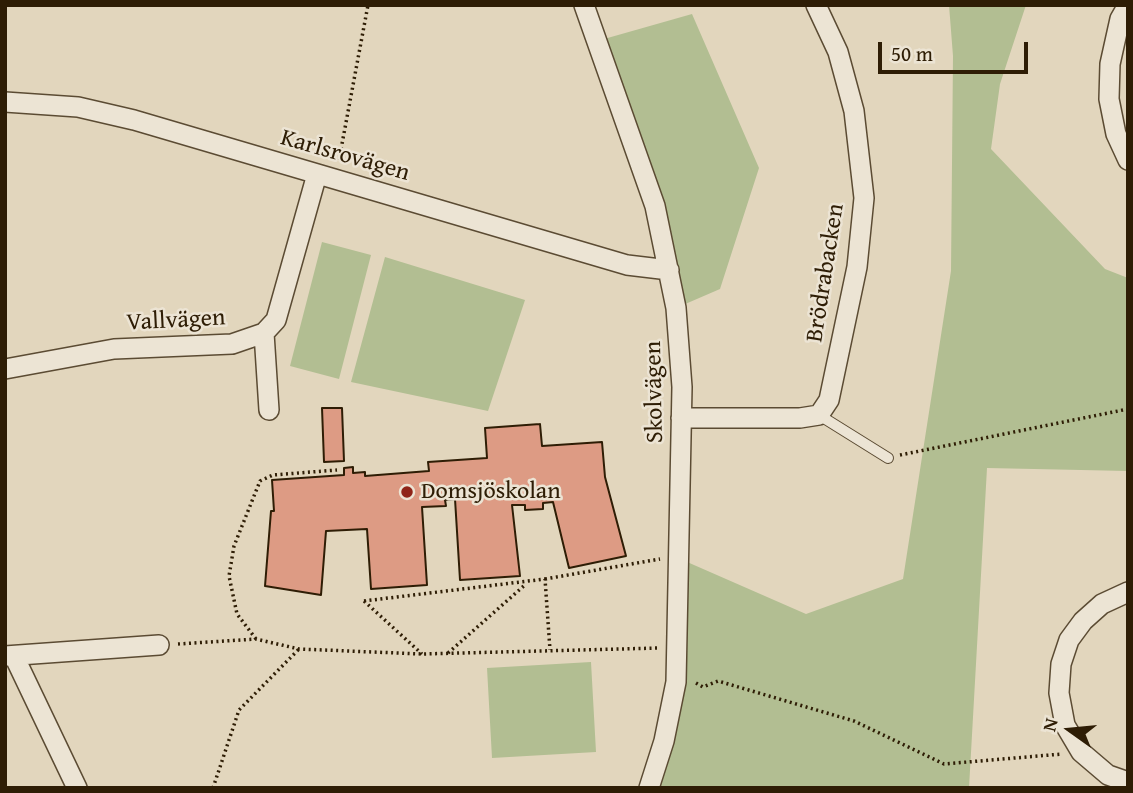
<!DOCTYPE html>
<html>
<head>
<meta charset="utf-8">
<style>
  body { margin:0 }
  #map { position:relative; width:1133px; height:793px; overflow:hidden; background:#e2d6bd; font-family:"Gentium Book Plus",serif }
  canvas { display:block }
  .frame { position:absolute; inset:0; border:7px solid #2e1d05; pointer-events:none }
  .north { position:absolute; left:1035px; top:695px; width:70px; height:70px; -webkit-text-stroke:5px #ece4d4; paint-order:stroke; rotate:285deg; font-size:19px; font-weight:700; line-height:28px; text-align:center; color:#2e1d05 }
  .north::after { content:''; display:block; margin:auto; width:24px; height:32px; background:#2e1d05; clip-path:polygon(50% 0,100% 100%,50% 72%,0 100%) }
  .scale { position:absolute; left:878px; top:42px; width:150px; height:32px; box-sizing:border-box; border:4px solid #2e1d05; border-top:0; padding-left:9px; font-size:21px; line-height:24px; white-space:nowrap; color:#2e1d05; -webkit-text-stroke:5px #ece4d4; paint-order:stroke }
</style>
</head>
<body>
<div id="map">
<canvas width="1133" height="793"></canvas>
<div class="frame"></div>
<div class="north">N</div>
<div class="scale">50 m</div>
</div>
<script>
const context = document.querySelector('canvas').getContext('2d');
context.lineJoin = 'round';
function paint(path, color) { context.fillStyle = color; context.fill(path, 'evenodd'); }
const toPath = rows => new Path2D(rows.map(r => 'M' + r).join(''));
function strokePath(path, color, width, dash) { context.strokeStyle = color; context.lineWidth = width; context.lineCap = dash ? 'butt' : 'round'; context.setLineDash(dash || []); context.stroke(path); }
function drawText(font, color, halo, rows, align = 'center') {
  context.font = font + ' "Gentium Book Plus",serif'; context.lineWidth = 5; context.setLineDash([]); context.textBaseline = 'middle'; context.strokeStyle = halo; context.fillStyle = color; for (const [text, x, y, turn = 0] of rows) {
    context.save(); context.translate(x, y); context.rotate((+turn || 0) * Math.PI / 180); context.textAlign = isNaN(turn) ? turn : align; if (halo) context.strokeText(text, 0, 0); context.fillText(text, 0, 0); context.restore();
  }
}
paint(toPath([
  [949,5,1026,5,1000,84,991,149,1105,269,1128,278,1128,471,987,468,969,788,649,788,664,741,678,558,806,614,903,579,951,271,953,56],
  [692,14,759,168,720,289,676,308,597,41],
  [322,242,371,255,339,379,290,366],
  [385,257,525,300,488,411,351,382],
  [591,662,596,752,492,758,487,668]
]), '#b2be92');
const building = toPath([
  [322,408,342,408,344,461,324,462,322,408],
  [540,424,542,446,602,442,605,477,626,556,569,568,553,502,543,503,543,509,525,510,525,505,512,505,520,576,460,580,455,499,445,500,446,506,422,507,427,585,371,589,367,529,326,531,321,595,265,586,271,511,274,511,272,480,344,475,344,468,353,467,353,473,365,472,365,476,429,471,428,462,487,458,485,428,540,424]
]);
paint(building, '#dd9b84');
strokePath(building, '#2e1d05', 2);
const lane = toPath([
  [819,415,888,458]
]);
const street = toPath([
  [584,5,655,206,676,308,682,387,676,682,664,741,649,788],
  [1128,5,1120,19,1110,64,1109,99,1116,134,1128,160],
  [5,102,78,107,134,120,627,265,669,270],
  [264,333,269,410],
  [5,369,114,349,232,344,264,333,276,320,317,174],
  [681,418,800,418,819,415,829,400,857,267,864,198,854,111,838,52,816,5],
  [1128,592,1102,604,1083,621,1069,640,1061,664,1059,693,1065,725,1081,752,1108,775,1128,782],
  [5,656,159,645],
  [14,656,77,788]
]);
strokePath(lane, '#5b4b33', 12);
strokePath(street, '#5b4b33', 22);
strokePath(toPath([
  [339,160,368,5],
  [900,455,1128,409],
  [545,579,660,559],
  [364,601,545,579,550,650],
  [364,601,422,654],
  [256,639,237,614,229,576,234,546,260,481,273,475,337,470],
  [178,644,256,639,299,649,422,654,659,648],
  [448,653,526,584],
  [696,683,703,687,718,681,854,721,944,764,1062,754],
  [213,788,239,710,299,649]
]), '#2e1d05', 3.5, [2, 3.5]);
strokePath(lane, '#ece4d4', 10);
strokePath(street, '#ece4d4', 19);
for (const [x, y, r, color] of [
  [407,492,7,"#8f2418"]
]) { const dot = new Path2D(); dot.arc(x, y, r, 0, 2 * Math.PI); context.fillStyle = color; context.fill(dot); strokePath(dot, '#ece4d4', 2.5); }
drawText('24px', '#2e1d05', '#ece4d4', [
  ["Karlsrovägen",345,156,16],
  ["Brödrabacken",826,273,-81],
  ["Vallvägen",176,321,-3],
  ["Skolvägen",655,392,-91]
]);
drawText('24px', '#2e1d05', '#ece4d4', [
  ["Domsjöskolan",421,492]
], 'left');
</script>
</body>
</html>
